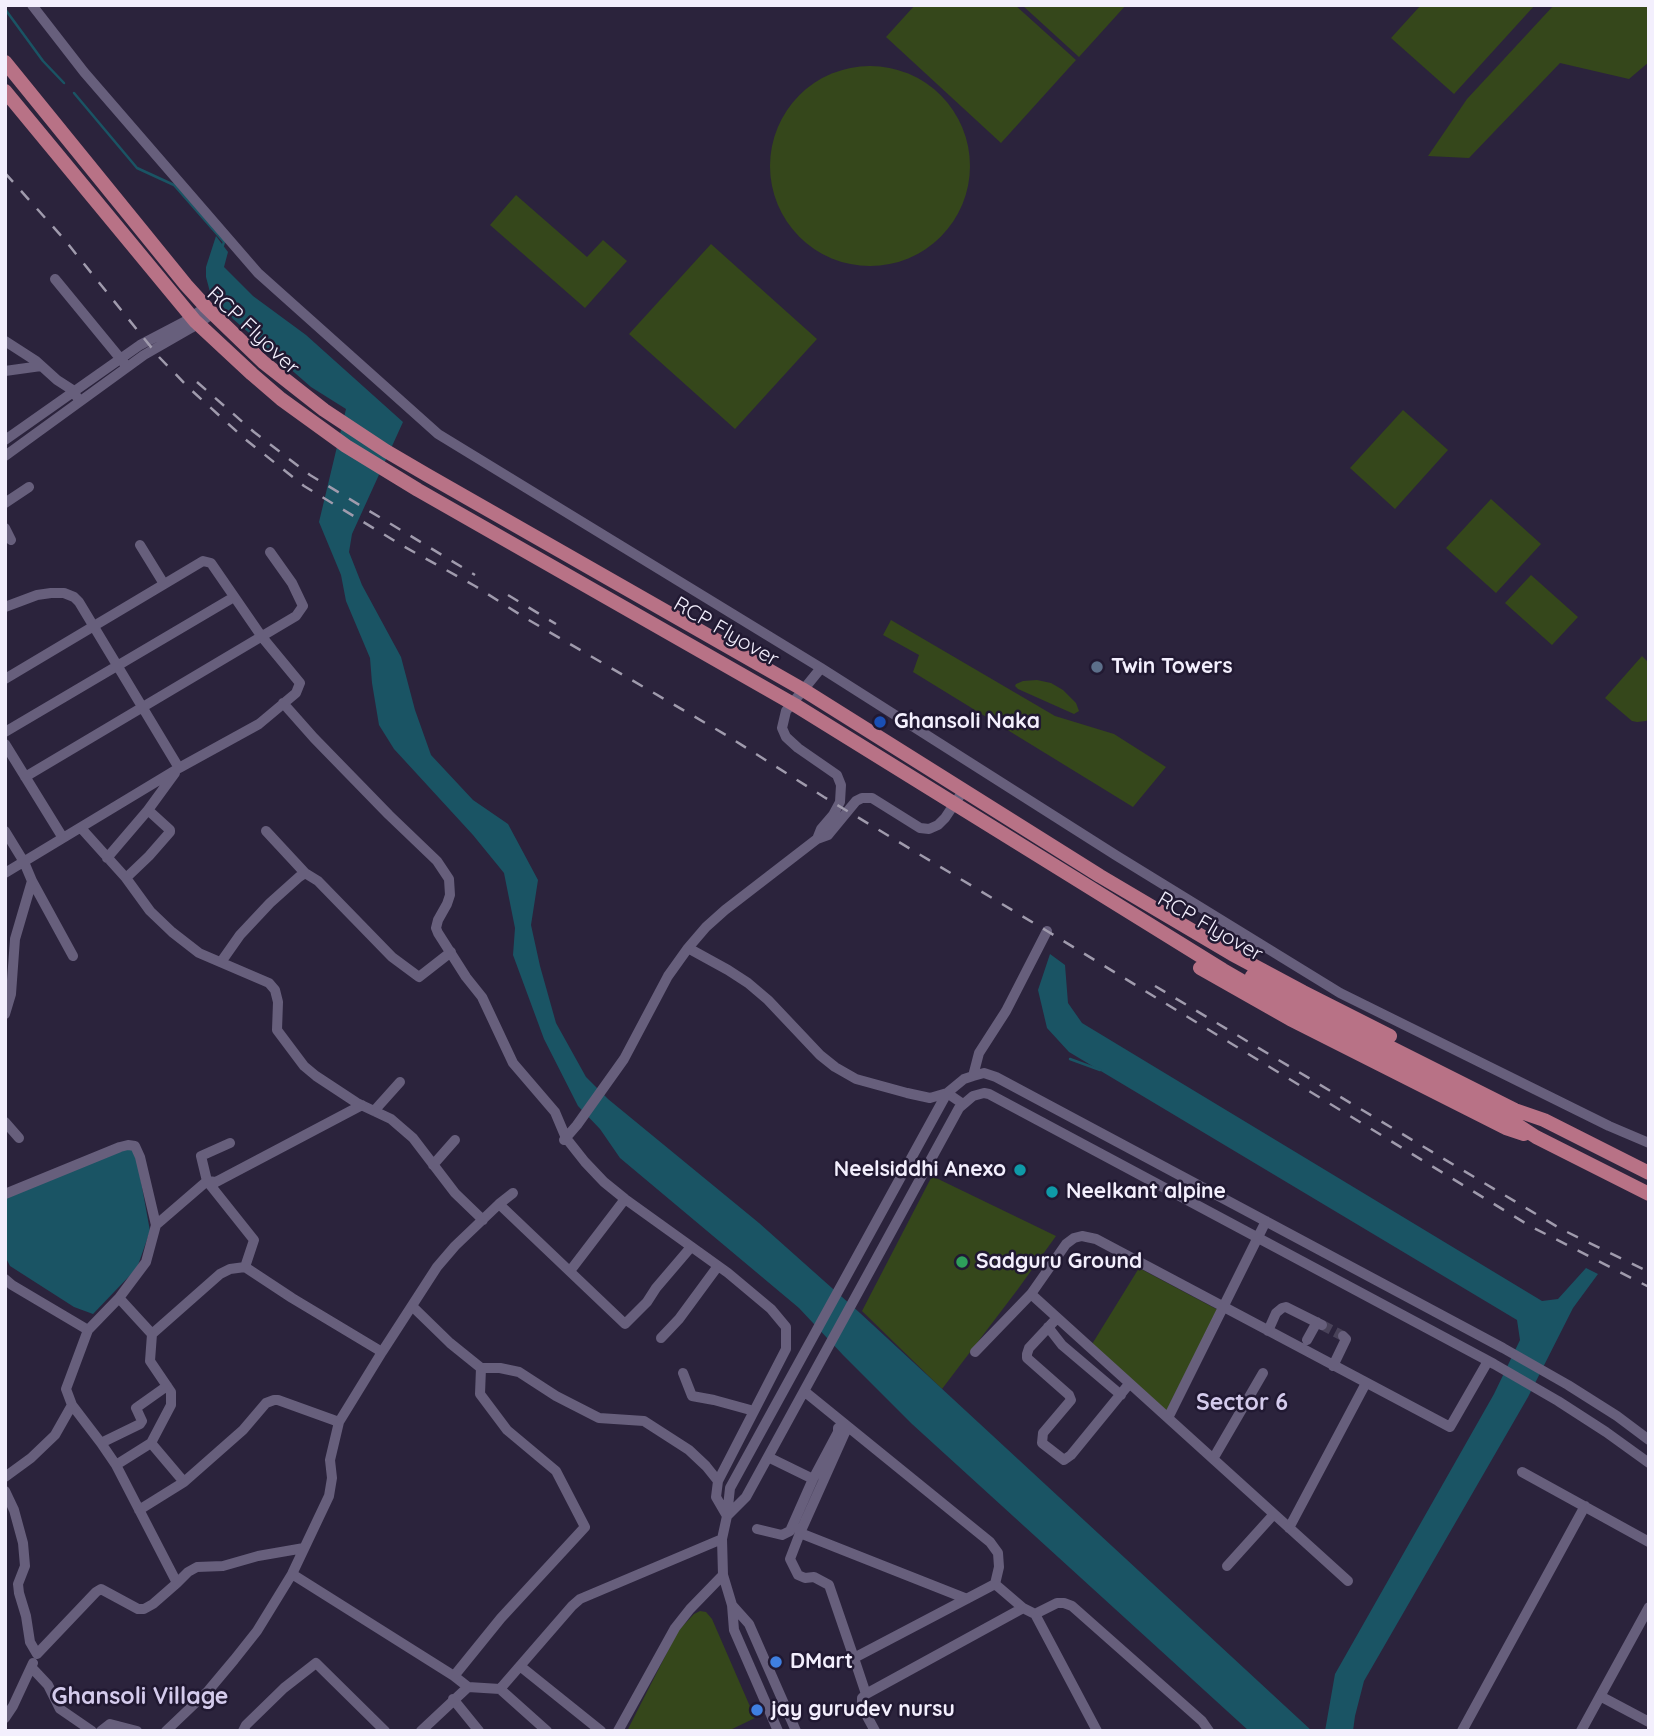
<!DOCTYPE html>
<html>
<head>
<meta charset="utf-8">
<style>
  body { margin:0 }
  #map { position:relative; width:1654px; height:1736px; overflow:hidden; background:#2b233c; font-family:Quicksand,sans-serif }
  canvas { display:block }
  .frame { position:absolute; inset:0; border:7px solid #f3effd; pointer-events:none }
</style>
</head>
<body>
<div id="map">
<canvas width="1654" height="1736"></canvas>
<div class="frame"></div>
</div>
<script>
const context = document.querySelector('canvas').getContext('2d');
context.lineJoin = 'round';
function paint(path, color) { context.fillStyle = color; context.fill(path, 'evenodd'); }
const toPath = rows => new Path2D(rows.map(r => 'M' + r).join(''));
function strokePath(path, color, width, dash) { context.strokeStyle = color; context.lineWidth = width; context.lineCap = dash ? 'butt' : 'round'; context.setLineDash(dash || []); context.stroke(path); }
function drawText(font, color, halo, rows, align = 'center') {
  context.font = font + ' Quicksand,sans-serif'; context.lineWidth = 5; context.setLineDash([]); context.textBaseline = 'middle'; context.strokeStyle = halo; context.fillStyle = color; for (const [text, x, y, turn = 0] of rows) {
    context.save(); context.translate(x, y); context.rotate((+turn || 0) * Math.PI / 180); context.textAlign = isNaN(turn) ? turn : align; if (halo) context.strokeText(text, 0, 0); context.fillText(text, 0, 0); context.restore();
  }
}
paint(toPath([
  [915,5,1015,5,1076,60,1001,143,886,37],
  [1022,5,1126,5,1079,57],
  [1421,5,1535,5,1454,94,1391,38],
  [1554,5,1649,5,1649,62,1629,79,1560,63,1469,158,1428,156,1467,99],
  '770 166a100 100 0 1 1 200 0a100 100 0 1 1-200 0Z',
  [516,195,587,257,603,240,627,261,585,308,490,225],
  [711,244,817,339,735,429,629,334],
  [1403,410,1448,450,1395,509,1350,468],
  [1491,499,1541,544,1496,593,1446,548],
  [1531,575,1578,617,1552,645,1505,603],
  [891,620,1055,716,1114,734,1166,767,1133,807,913,672,919,655,883,635],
  [1642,656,1649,663,1649,719,1646,721,1637,722,1632,721,1605,698],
  [1037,680,1051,683,1063,690,1076,703,1079,711,1074,714,1018,689,1015,686,1016,684,1023,681],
  [932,1176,1056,1236,1018,1289,942,1389,862,1311],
  [1139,1268,1218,1310,1164,1415,1089,1349],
  [700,1611,706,1612,712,1619,755,1718,728,1731,627,1731,678,1631,694,1614]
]), '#35471b');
paint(toPath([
  [216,236,228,252,224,267,253,296,306,335,403,422,352,534,349,552,362,585,401,657,415,710,431,755,473,800,508,824,538,880,531,925,540,966,556,1023,586,1077,608,1099,759,1223,860,1313,1312,1731,1249,1731,912,1424,843,1355,799,1308,620,1158,600,1129,578,1106,544,1039,513,955,515,928,504,873,473,835,394,749,379,725,372,683,370,658,346,601,341,575,319,522,346,409,311,387,233,319,210,292,206,277,206,267],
  [1050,954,1065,965,1068,1003,1082,1023,1542,1301,1558,1299,1586,1268,1598,1274,1573,1308,1528,1397,1364,1681,1355,1716,1353,1731,1325,1731,1335,1674,1494,1394,1520,1340,1517,1320,1069,1052,1047,1028,1038,990],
  [126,1149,133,1149,136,1154,150,1231,137,1268,93,1314,74,1307,10,1266,5,1256,5,1194]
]), '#1a5464');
strokePath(toPath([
  [5,9,43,61,64,83],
  [74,93,137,168,174,185,224,242,222,248],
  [1070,1059,1100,1070]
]), '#1a5464', 2.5);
strokePath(toPath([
  [1322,1325,1343,1336]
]), '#494259', 10, [10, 5]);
strokePath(toPath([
  [32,5,84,72,258,273,438,434,821,668,1117,856,1340,993,1609,1126,1649,1143],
  [55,279,124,363],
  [5,341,36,361,57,380,71,389,77,397],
  [5,371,41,366],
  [5,440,140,345,184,322,206,307],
  [5,456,144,355,191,328,212,314],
  [5,503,29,487],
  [5,528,11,540],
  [140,545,164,584],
  [5,607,37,595,51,593,64,593,74,597,79,602,179,768],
  [5,679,203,561,211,563,262,637,300,683,296,693,259,724,179,768,5,873],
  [283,703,314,738,389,815,437,861,449,879,450,895,447,904,438,920,436,928,438,933,466,977,482,997,513,1063,555,1112,566,1138,585,1162,604,1182,625,1199,728,1273,771,1309,786,1327,786,1349,718,1481,716,1497,727,1516],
  [5,732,234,597],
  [5,744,63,838],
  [25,777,296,616,303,606,292,583,270,552],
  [81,828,126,878,150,911,172,932,199,953,269,983,275,990,278,1002,277,1030,304,1066,316,1076,357,1103,391,1119,413,1138,455,1193,483,1220],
  [5,831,24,862,32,881,73,956],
  [266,831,305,873],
  [817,839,821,829,833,815,840,802,841,785,837,775,798,748,786,737,782,728,786,711,821,668],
  [107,858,148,810,175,773],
  [126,878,149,856,170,832,170,830,148,810],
  [688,948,728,970,748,983,768,1000,820,1055,835,1067,856,1079,907,1093,930,1098,947,1093,963,1104],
  [221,962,240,935,270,903,299,877,305,873,318,881,392,957,419,977,451,952],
  [5,1014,11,994,15,939,32,881],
  [973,1076,979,1053,1006,1011,1047,931],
  [374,1111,400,1082],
  [5,1122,19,1138],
  [564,1140,577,1125,624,1059,668,976,688,948,706,927,725,910,817,839,828,835,856,801,862,798,872,798,920,828,929,829,938,825,945,818,963,791],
  [230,1143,201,1156,207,1181,156,1225,146,1262,119,1298,88,1330,66,1389,72,1405,101,1443,116,1465,177,1583,188,1572,197,1567,223,1566,258,1556,304,1548],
  [433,1165,455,1140],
  [5,1194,120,1147,128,1145,135,1146,140,1157,156,1225],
  [499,1204,625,1324,647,1302,656,1288,691,1247],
  [245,1267,254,1240,207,1181,216,1182,362,1105],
  [570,1271,625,1199],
  [5,1279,12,1285,88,1330],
  [1031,1294,1348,1581],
  [119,1298,152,1334],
  [412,1306,450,1343,481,1368,480,1394,507,1430,556,1471,585,1527,501,1618,454,1676],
  [1057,1318,1029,1348,1027,1354,1027,1358,1069,1395,1071,1400,1043,1433,1042,1443,1064,1460,1071,1455,1129,1384],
  [1048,1327,1062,1345,1121,1395],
  [1268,1331,1276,1313,1282,1308,1286,1307,1322,1325],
  [661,1338,679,1319,718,1266],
  [1307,1340,1317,1322],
  [975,1352,1031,1294,1066,1244,1074,1238,1082,1236,1096,1239,1450,1427,1488,1361],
  [1333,1366,1346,1339,1343,1336],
  [481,1368,500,1368,519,1372,556,1396,599,1418,644,1421,689,1450,706,1466,718,1481],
  [683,1373,692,1396,714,1400,754,1411],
  [804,1391,990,1542,998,1553,999,1567,995,1584],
  [1168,1418,1266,1221],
  [847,1428,800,1533,790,1559,798,1575,805,1578,814,1577,829,1585,854,1658],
  [101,1443,140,1424,142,1421,136,1408,167,1386],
  [151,1443,184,1482],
  [1213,1459,1263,1373],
  [116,1465,151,1443,171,1405,171,1392,150,1361,152,1334,220,1274,230,1269,245,1267,292,1298,382,1352],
  [1522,1472,1649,1542],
  [5,1477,31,1458,55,1435,72,1405],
  [813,1479,838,1432,838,1428],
  [5,1491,14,1510,23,1543,25,1566,18,1584,19,1593,26,1616,30,1642,37,1654,96,1592,101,1589,138,1609,144,1609,153,1604,177,1583],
  [139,1510,184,1482,243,1430,266,1403,274,1400,278,1400,339,1422],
  [727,1516,746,1497,959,1108,973,1096,984,1093,989,1094,1494,1364,1558,1401,1606,1432,1649,1463],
  [1289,1528,1366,1383],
  [757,1529,782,1535,790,1531,813,1479,768,1457],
  [800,1533,967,1599],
  [1227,1566,1274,1514],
  [292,1574,454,1676,468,1687,500,1689,572,1606,580,1599,722,1539],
  [995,1584,1023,1608,1035,1614,1097,1731],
  [732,1605,749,1624,796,1731],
  [1035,1614,1057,1603,1064,1603,1072,1606,1202,1721,1209,1731],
  [520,1666,601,1731],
  [32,1668,48,1685,60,1709,92,1731],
  [500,1689,547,1731],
  [866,1694,854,1658,995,1584],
  [1600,1696,1649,1722],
  [453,1699,479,1731],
  [5,1718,13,1706,33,1663],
  [101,1731,110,1724,137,1731],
  [166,1731,208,1691,234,1660,257,1631,292,1574,329,1496,332,1478,330,1460,339,1422,382,1352,437,1267,455,1246,499,1204,513,1193],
  [243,1731,246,1725,284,1688,316,1663,385,1731],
  [421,1731,468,1687],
  [618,1731,675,1628,690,1609,723,1575],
  [778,1731,734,1630,732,1605,723,1575,722,1539,727,1516,730,1488,947,1093,964,1079,973,1076,984,1073,996,1077,1503,1348,1568,1385,1617,1416,1649,1440],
  [875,1731,862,1707,862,1698,866,1694,1023,1608],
  [1462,1731,1585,1506],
  [1581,1731,1649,1607]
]), '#675f7c', 10);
strokePath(toPath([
  [5,62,186,285,206,307,263,362,324,410,386,451,427,475,802,689,1100,876,1232,954,1303,992,1390,1036],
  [5,91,195,321,252,374,281,399,346,446,418,490,795,705,1223,970,1294,1011,1510,1120,1536,1137,1649,1194],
  [1200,968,1290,1019,1506,1128,1524,1134],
  [1252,976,1298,1001,1515,1110,1544,1120,1649,1173]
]), '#b87286', 14);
strokePath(toPath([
  [5,173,64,239,159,357,189,388,245,439,304,486,403,546,475,586,527,619,726,735,824,797,1047,931,1530,1226,1649,1287],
  [197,382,254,432,310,475,475,575],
  [508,595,556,624],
  [1155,986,1561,1229,1649,1272]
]), '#a09bad', 2.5, [12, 12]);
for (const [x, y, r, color] of [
  [1097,667,7,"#5c6f8a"],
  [880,722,7,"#1a4fb4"],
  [1020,1170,7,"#0f9aa8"],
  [1052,1192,7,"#0f9aa8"],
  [962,1262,7,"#2e9e5b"],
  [776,1662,7,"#3f7fe0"],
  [757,1710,7,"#3f7fe0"]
]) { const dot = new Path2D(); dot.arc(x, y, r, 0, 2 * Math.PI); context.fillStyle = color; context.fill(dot); strokePath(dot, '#211932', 2.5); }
drawText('21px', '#f3effd', '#211932', [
  ["RCP Flyover",253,331,43],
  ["RCP Flyover",726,632,30],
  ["RCP Flyover",1210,927,30]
]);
drawText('bold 21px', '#f3effd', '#211932', [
  ["Twin Towers",1111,667],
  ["Ghansoli Naka",894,722],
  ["Neelsiddhi Anexo",1006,1170,"right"],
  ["Neelkant alpine",1066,1192],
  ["Sadguru Ground",976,1262],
  ["DMart",790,1662],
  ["jay gurudev nursu",771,1710]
], 'left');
drawText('bold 23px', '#d4cbec', '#211932', [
  ["Sector 6",1242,1403],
  ["Ghansoli Village",140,1697]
]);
</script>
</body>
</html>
